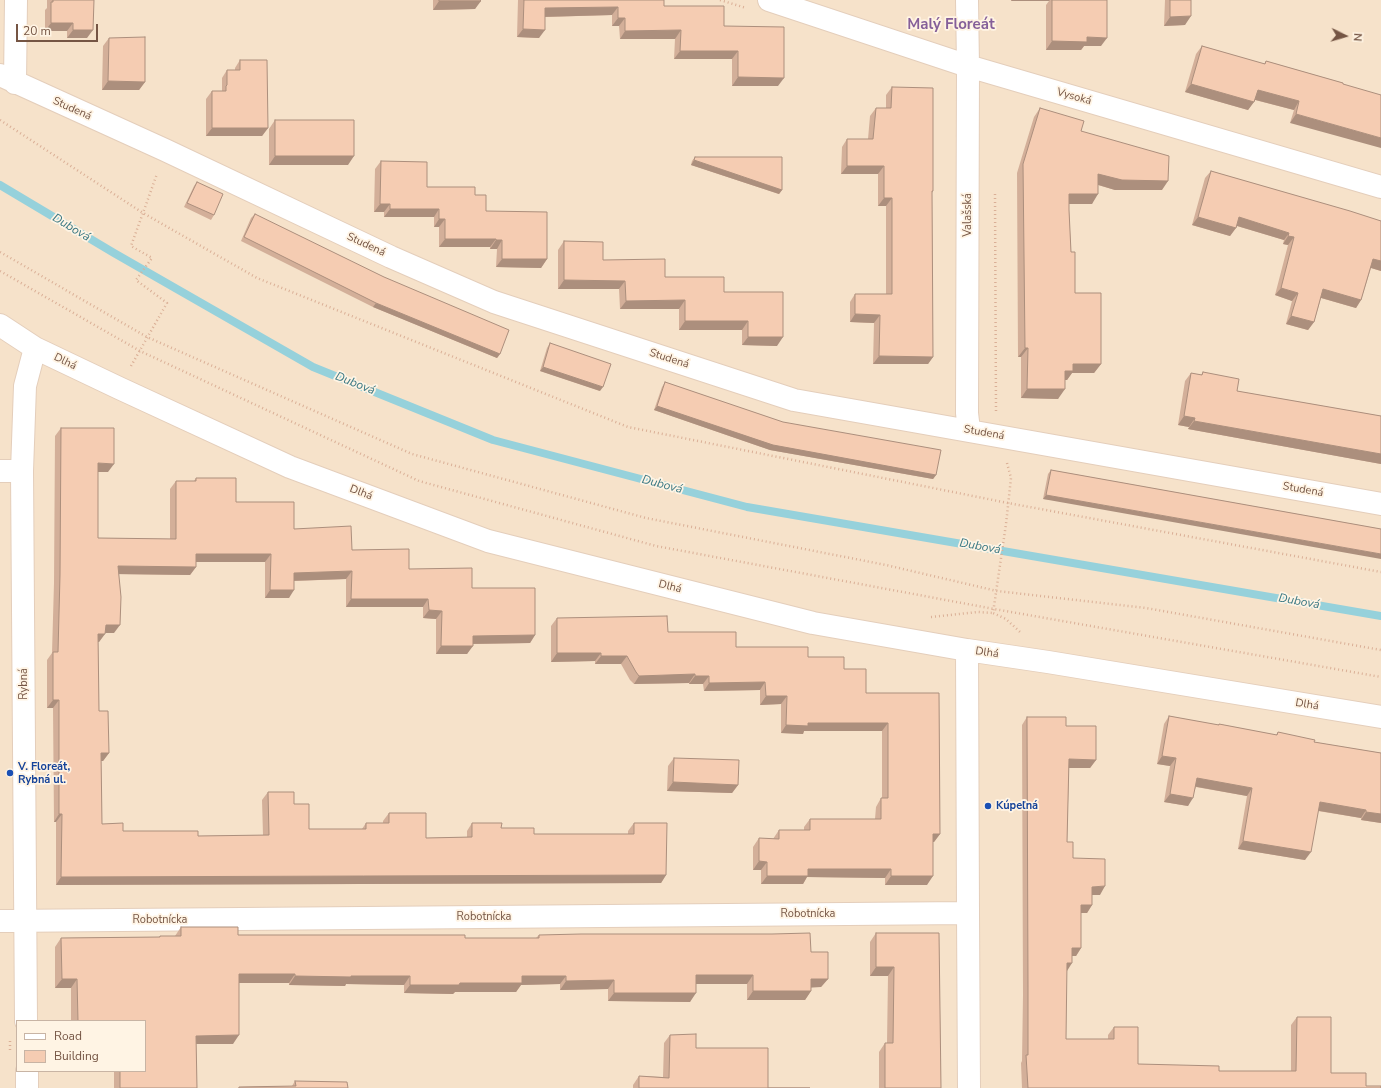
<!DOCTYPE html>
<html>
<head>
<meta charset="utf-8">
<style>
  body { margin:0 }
  #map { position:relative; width:1381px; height:1088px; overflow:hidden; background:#fef1dc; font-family:"Nunito Sans",sans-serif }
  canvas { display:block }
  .legend { position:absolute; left:16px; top:1020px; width:130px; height:52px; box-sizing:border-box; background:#fff4e4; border:1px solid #c8b4a4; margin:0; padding:5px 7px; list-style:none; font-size:12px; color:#755544 }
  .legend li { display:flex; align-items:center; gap:8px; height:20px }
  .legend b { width:20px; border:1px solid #c8b4a4 }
  .north { position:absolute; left:1325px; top:16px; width:40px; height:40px; -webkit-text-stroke:3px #fff4e4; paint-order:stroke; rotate:95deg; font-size:11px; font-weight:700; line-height:16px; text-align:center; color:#755544 }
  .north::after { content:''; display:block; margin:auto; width:14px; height:18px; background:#755544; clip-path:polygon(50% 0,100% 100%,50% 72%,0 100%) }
  .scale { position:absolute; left:16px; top:24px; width:82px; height:18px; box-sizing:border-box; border:2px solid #755544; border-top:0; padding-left:5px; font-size:12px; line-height:14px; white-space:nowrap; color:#755544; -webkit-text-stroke:3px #fff4e4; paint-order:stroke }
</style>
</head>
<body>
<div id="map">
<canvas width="1381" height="1088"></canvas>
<ul class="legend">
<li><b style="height:5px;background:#fff"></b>Road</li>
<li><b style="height:11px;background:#f5ccb2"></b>Building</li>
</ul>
<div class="north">N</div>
<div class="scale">20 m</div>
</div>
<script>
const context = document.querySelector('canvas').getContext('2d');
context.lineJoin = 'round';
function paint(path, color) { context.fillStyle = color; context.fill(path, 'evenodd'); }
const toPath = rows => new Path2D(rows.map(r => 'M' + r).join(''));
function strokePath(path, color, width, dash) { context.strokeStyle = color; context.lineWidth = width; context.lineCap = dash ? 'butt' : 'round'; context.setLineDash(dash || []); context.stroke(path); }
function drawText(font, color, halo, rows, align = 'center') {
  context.font = font + ' "Nunito Sans",sans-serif'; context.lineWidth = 3.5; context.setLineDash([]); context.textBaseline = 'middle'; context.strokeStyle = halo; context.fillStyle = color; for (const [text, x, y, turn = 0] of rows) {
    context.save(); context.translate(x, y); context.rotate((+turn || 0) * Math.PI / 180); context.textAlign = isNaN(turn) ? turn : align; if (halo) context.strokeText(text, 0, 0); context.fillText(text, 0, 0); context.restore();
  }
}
paint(toPath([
  [0,0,1381,0,1381,1088,0,1088],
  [17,1021,145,1021,145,1071,17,1071]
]), '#f6e2ca');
strokePath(toPath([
  [0,185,114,253,313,367,493,440,747,507,1381,616]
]), '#96d1db', 8);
const minor = toPath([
  [769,0,968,66,1381,187],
  [967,0,968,66,967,413,969,430],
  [0,75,165,150,391,257,494,302,794,400,1381,504],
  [15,83,16,0],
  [0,325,35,348,119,388,290,467,488,541,813,623,967,650,1048,662,1381,717],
  [0,471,22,471],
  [967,650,968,913,969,1088],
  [0,921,968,913],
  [26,1021,22,471,25,386,35,348],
  [27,1071,27,1088]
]);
strokePath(minor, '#e4cebb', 24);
strokePath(toPath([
  [720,0,746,8],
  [0,120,143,213,257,278,628,427,1008,503,1381,572],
  [995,194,996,411],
  [0,252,147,337,412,454,646,518,886,565,997,591,1146,608,1381,650],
  [0,271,140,351,419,481,656,546,994,609,1381,677],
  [131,366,167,303,136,280,152,258,131,246,157,174],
  [1007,463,1011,478,1006,524,993,613,1006,619,1020,632],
  [931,617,978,612,993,613],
  [10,1041,10,1052]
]), '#daaf96', 2.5, [1, 3]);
strokePath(minor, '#fff', 22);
paint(toPath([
  [47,0,94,0,87,38,67,38,67,31,45,31,45,10,47,8],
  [433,0,480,0,475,9,433,10],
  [518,0,664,0,664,6,724,26,778,86,732,86,732,59,674,59,675,39,620,39,619,26,612,26,612,15,545,17,539,38,517,37],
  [1011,0,1107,0,1101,46,1084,46,1081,50,1046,50,1046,5,1049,1,1011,1],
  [1165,0,1191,0,1185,25,1164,26],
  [109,38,145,82,139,90,102,90,103,46],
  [1202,46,1264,64,1266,61,1343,83,1290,123,1294,110,1255,100,1248,110,1185,92,1196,54],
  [240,60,268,128,262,136,206,136,206,99,212,91,222,91,222,78,227,70,235,70,235,68],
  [892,87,933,191,932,193,933,357,928,364,873,364,874,323,850,322,850,302,855,294,886,294,886,206,878,206,878,174,841,174,842,147,847,139,868,139,870,116,876,108,886,108,886,95],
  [1040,108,1081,131,1162,190,1115,190,1098,185,1092,204,1069,204,1069,210,1071,252,1075,293,1101,364,1094,373,1072,373,1067,380,1065,380,1058,399,1021,398,1021,357,1018,357,1017,173,1034,117],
  [275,120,348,165,269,165,269,129],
  [695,157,782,190,779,194,691,165,692,161],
  [381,161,427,187,475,195,486,211,547,259,541,268,496,267,497,249,490,249,490,247,439,247,439,227,434,227,434,217,384,217,384,212,374,212,375,169],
  [1211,171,1381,221,1381,271,1371,268,1361,300,1356,308,1321,298,1314,322,1308,330,1286,324,1292,301,1275,295,1288,245,1283,244,1284,240,1237,226,1230,236,1192,225,1205,178],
  [197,182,214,215,211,220,184,207,194,186],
  [255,214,500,354,497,358,373,307,241,241,251,218],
  [564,241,603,260,665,277,724,292,777,346,742,345,742,330,679,330,679,309,620,309,619,289,558,289,558,250],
  [550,343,600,391,540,371,547,348],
  [1203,372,1237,391,1381,416,1381,464,1188,429,1189,427,1178,425,1185,381,1191,373,1201,375],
  [665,382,936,475,933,479,770,450,654,410,662,387],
  [61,428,108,472,98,472,98,538,170,539,170,489,176,481,194,481,196,478,236,502,294,529,352,550,409,569,472,588,535,635,530,643,473,644,467,654,436,654,436,619,423,618,423,607,346,607,346,579,294,581,289,598,265,598,265,562,196,562,196,567,190,575,119,574,114,633,105,633,99,642,98,642,99,711,109,753,103,761,101,761,102,824,123,831,198,836,263,835,262,800,268,792,294,804,309,829,362,829,366,823,383,823,383,821,389,813,426,838,467,837,467,831,472,823,534,834,628,834,628,831,634,823,666,875,661,883,56,885,56,822,54,822,53,708,47,708,47,660,52,653,54,583,55,436],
  [1051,470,1381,529,1043,499,1048,474],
  [557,618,668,632,736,647,808,657,844,669,866,693,939,693,940,834,934,842,933,842,927,885,885,885,885,878,807,877,803,884,761,884,761,870,753,870,753,847,759,838,773,839,779,830,804,830,804,827,810,819,875,819,876,807,881,798,882,798,882,731,804,731,803,734,781,733,781,704,760,705,760,690,704,691,703,684,689,684,689,683,634,684,630,680,621,664,595,664,595,661,551,662,551,626],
  [1169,716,1218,725,1219,724,1276,735,1278,732,1314,742,1381,753,1381,823,1361,820,1361,818,1318,811,1305,860,1238,849,1247,796,1196,787,1188,806,1164,802,1170,766,1157,764,1164,724],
  [1027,717,1066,726,1096,760,1090,768,1069,768,1067,842,1073,858,1100,895,1092,895,1092,905,1087,913,1081,913,1081,948,1076,956,1072,956,1066,971,1066,1039,1108,1039,1108,1035,1114,1027,1138,1064,1219,1071,1291,1071,1291,1025,1297,1017,1331,1073,1366,1086,1381,1088,1022,1088,1021,1063,1022,1061,1023,995,1022,725],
  [674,758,738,785,732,793,667,791,668,766],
  [181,927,238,935,465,938,536,938,539,935,811,952,828,979,821,987,811,987,811,991,805,1000,747,1000,747,984,696,984,690,1002,608,1001,608,989,560,990,560,984,521,985,516,992,455,992,453,994,404,993,404,985,346,984,345,986,289,985,289,983,239,983,233,1044,196,1044,197,1088,114,1088,114,1071,145,1071,145,1021,71,1021,71,988,55,988,55,947,61,938,159,937,160,936,175,936],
  [876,933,939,933,941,1088,879,1088,879,1052,885,1043,887,1043,888,976,870,976,870,942],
  [670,1035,696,1048,768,1088,810,1088,633,1088,633,1085,639,1076,663,1077,664,1043],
  [295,1081,348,1088,238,1088,239,1087,292,1086]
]), '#d3af99');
paint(toPath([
  [1012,0,1050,0,1049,1,1011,1],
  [439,1,481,1,475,9,433,10],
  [618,7,612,15,540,17,545,8],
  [1191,16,1185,25,1164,26,1170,17],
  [618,18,625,18,619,26,612,26],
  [51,23,73,23,67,31,45,31],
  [523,29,545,30,539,38,517,37],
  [73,30,93,30,87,38,67,38],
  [681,30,675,39,620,39,625,31],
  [1087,37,1107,38,1101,46,1084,46,1081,50,1046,50,1052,41],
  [680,51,738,51,732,59,674,59],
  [738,77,784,78,778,86,732,86],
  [108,81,145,82,139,90,102,90],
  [1191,84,1254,102,1248,110,1185,92],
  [1258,90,1299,101,1294,110,1252,99],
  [1296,114,1381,138,1381,148,1290,123],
  [212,128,268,128,262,136,206,136],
  [275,156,354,156,348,165,269,165],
  [694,160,782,190,779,194,691,165],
  [847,166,884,166,878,174,841,174],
  [1098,174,1168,181,1162,190,1115,190,1092,183],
  [1069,194,1098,194,1092,204,1063,204],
  [884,198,892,198,886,206,878,206],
  [380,204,390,204,384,212,374,212],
  [390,209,439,209,434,217,384,217],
  [1198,217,1236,228,1230,236,1192,225],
  [1239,217,1289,233,1284,240,1234,225],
  [439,219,445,219,439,227,434,227],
  [1288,236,1294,237,1288,245,1283,244],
  [445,239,496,239,490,247,439,247],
  [496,240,502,240,497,249,490,249],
  [502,259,547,259,541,268,496,267],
  [1373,259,1381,261,1381,271,1368,267],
  [564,280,625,281,619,289,558,289],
  [1281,288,1298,293,1292,301,1275,295],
  [1323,289,1361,300,1356,308,1318,297],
  [685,300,679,309,620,309,626,301],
  [376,303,500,354,497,358,373,307],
  [855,314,880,315,874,323,850,322],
  [1291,316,1314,322,1308,330,1286,324],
  [685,321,748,321,742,330,679,330],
  [748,337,783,337,777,346,742,345],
  [1025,348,1028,348,1021,357,1018,357],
  [879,356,933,357,928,364,873,364],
  [1073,364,1101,364,1094,373,1072,373,1067,380,1058,380,1065,371],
  [543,367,603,387,600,391,540,371],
  [1027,389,1065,389,1058,399,1021,398],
  [657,406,936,475,933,479,770,450,654,410],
  [1184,416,1195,418,1189,427,1178,425],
  [1194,421,1381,454,1381,464,1188,429],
  [98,463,114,464,108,472,92,472],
  [1046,495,1381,554,1381,559,1043,499],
  [196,554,271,554,265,562,190,562],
  [118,566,196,567,190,575,112,574],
  [352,571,346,579,288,581,294,573],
  [270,590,294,590,289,598,265,598],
  [351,599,428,599,423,607,346,607],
  [429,610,442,611,436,619,423,618],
  [106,625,120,625,114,633,100,633],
  [98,634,105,634,99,642,93,642],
  [535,635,530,643,467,644,473,636],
  [441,646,473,646,467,654,436,654],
  [557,653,601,653,595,661,551,662],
  [601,656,627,656,621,664,595,664],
  [695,674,689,683,634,684,639,676],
  [695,676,709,676,703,684,689,684],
  [765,682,760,690,704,691,709,683],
  [766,696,787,696,781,704,760,705],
  [53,700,59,700,53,708,47,708],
  [808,723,888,723,882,731,804,731,803,734,781,733,786,725],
  [101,753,109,753,103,761,96,761],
  [1162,756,1176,758,1170,766,1157,764],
  [1069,759,1096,760,1090,768,1063,768],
  [1197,778,1252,788,1247,796,1192,786],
  [673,782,738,785,732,793,667,791],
  [1170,794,1193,798,1188,806,1164,802],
  [1320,802,1366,810,1361,818,1314,810],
  [1366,812,1381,814,1381,823,1361,820],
  [59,814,62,814,56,822,54,822],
  [933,834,940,834,934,842,927,842],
  [1243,841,1311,852,1305,860,1238,849],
  [759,861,767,862,761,870,753,870],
  [808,869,891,869,885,878,807,877,803,884,761,884,767,876],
  [666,875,661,883,56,885,61,877],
  [891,876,933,876,927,885,885,885],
  [1105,886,1100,895,1087,895,1092,887],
  [1081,905,1092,905,1087,913,1076,913],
  [1072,948,1081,948,1076,956,1067,956],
  [1067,963,1072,963,1067,971],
  [876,967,894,967,888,976,870,976],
  [239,974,295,974,289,983,233,983],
  [696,975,753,975,747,984,690,984],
  [295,976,410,976,404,985,346,984,345,986,289,985],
  [522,976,566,976,560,984,521,985,516,992,455,992,453,994,404,993,410,985,460,983],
  [62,979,77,979,71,988,55,988],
  [811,979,828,979,821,987,805,988],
  [614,980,608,989,560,990,566,981],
  [753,991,811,991,805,1000,747,1000],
  [614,993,696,993,690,1002,608,1001],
  [239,1035,233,1044,190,1044,196,1036]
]), '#ac8f7d');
const building = toPath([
  [53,0,94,0,93,30,73,30,73,23,51,23,51,2,53,2,53,0],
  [439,0,480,0,481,1,439,1,439,0],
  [524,0,664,0,664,6,724,6,724,26,784,27,784,78,738,77,738,51,680,51,681,30,625,31,625,18,618,18,618,7,545,8,545,30,523,29,524,0],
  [1052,0,1107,0,1107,38,1087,37,1087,42,1052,41,1052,0],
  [1170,0,1191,0,1191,16,1170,17,1170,0],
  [145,37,145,82,108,81,109,38,145,37],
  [1202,46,1265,64,1266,61,1343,83,1343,84,1381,95,1381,138,1296,114,1299,101,1258,90,1254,102,1191,84,1202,46],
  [240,60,267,60,268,128,212,128,212,91,226,91,226,86,227,85,227,70,240,70,240,60],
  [892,87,933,88,933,191,932,191,933,357,879,356,880,315,855,314,855,294,892,294,892,198,884,198,884,166,847,166,847,139,873,139,876,108,891,108,892,87],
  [1040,108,1084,121,1081,131,1169,156,1168,181,1122,180,1098,174,1098,194,1069,194,1069,210,1071,252,1075,252,1075,293,1101,293,1101,364,1073,364,1073,371,1065,371,1065,389,1027,389,1028,348,1025,348,1023,164,1040,108],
  [275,120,354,120,354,156,275,156,275,120],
  [695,157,782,157,782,190,694,160,695,157],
  [381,161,427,162,427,187,475,187,475,195,486,195,486,211,547,212,547,259,502,259,502,240,496,240,496,239,445,239,445,219,439,219,439,209,390,209,390,204,380,204,381,161],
  [1211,171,1350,211,1381,221,1381,261,1373,259,1361,300,1323,289,1314,322,1291,316,1298,293,1281,288,1294,237,1288,236,1289,233,1239,217,1236,228,1198,217,1211,171],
  [197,182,223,194,214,215,187,203,197,182],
  [255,214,384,277,509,330,500,354,376,303,244,237,255,214],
  [564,241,603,242,603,260,665,259,665,277,724,277,724,292,783,292,783,337,748,337,748,321,685,321,685,300,626,301,625,281,564,280,564,241],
  [550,343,611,364,603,387,543,367,550,343],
  [1203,372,1239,379,1237,391,1381,416,1381,454,1194,421,1195,418,1184,416,1191,373,1202,375,1203,372],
  [665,382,783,422,941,450,936,475,773,445,657,406,665,382],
  [61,428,114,428,114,464,98,463,98,538,176,539,176,481,196,481,196,478,236,478,236,502,294,502,294,529,351,526,352,550,409,549,409,569,472,568,472,588,535,588,535,635,473,636,473,646,441,646,442,611,429,610,428,599,351,599,352,571,294,573,294,590,270,590,271,554,196,554,196,567,118,566,121,597,120,625,106,625,105,634,98,634,99,711,108,711,109,753,101,753,102,824,123,823,123,831,198,831,198,836,269,835,268,792,294,792,294,804,309,804,309,829,366,829,366,823,389,823,389,813,426,813,426,838,472,837,472,823,502,823,501,828,534,828,534,834,634,834,634,823,667,823,666,875,61,877,62,814,59,814,59,700,53,700,53,652,58,652,60,575,61,428],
  [1051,470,1381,529,1381,554,1046,495,1051,470],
  [667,616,668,632,736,632,736,647,808,647,808,657,844,657,844,669,866,669,866,693,939,693,940,834,933,834,933,876,891,876,891,869,808,869,808,876,767,876,767,862,759,861,759,838,779,839,779,830,810,830,810,819,881,819,881,798,888,798,888,723,808,723,808,726,786,725,787,696,766,696,765,682,709,683,709,676,695,676,695,674,639,676,636,672,627,656,601,656,601,653,557,653,557,618,667,616],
  [1169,716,1219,725,1219,724,1277,735,1278,732,1315,740,1314,742,1381,753,1381,814,1366,812,1366,810,1320,802,1311,852,1243,841,1252,788,1197,778,1193,798,1170,794,1176,758,1162,756,1169,716],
  [1027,717,1066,717,1066,726,1096,726,1096,760,1069,759,1067,842,1073,842,1073,858,1105,859,1105,886,1092,887,1092,905,1081,905,1081,948,1072,948,1072,963,1067,963,1066,1039,1114,1039,1114,1027,1138,1027,1138,1064,1219,1066,1219,1071,1296,1071,1297,1017,1331,1017,1331,1073,1366,1073,1366,1086,1381,1086,1381,1088,1028,1088,1026,1055,1028,1055,1028,987,1027,717],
  [674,758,739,760,738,785,673,782,674,758],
  [181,927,238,927,238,935,465,935,465,938,539,938,539,935,581,934,772,934,810,933,811,952,828,952,828,979,811,979,811,991,753,991,753,975,696,975,696,993,614,993,614,980,566,981,566,976,522,976,522,983,460,983,459,985,410,985,410,976,351,976,351,977,295,976,295,974,239,974,239,1035,196,1036,197,1088,120,1088,120,1071,145,1071,145,1021,78,1021,77,979,62,979,61,938,160,937,160,936,181,936,181,927],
  [876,933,939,933,941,1088,885,1088,885,1043,893,1043,894,967,876,967,876,933],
  [696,1034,696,1048,768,1048,768,1088,810,1088,639,1088,639,1076,669,1078,670,1035,696,1034],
  [295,1081,347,1082,348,1088,239,1088,239,1087,296,1086,295,1081]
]);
paint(building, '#f5ccb2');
strokePath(building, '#ac8f7d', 1);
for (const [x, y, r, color] of [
  [10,773,4,"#1a4fb4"],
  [988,806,4,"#1a4fb4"]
]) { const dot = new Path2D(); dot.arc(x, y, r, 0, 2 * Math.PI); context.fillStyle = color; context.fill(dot); strokePath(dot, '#fff4e4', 1.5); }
drawText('11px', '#755544', '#fff4e4', [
  ["Vysoká",1074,97,16],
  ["Studená",72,109,24],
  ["Valašská",968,215,-90],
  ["Studená",366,245,25],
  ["Studená",669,359,18],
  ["Dlhá",65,362,26],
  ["Studená",984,433,10],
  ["Studená",1303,490,10],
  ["Dlhá",361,493,21],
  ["Dlhá",670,587,14],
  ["Dlhá",987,653,8],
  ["Rybná",24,684,-90],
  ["Dlhá",1307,705,9],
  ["Robotnícka",808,914],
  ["Robotnícka",484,917],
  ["Robotnícka",160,920]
]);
drawText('bold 11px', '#164399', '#fff4e4', [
  ["V. Floreát,",18,767],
  ["Rybná ul.",18,780],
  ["Kúpeľná",996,806]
], 'left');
drawText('italic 12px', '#3a7883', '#fff4e4', [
  ["Dubová",71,228,31],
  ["Dubová",355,384,22],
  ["Dubová",662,485,15],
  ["Dubová",980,547,10],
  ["Dubová",1299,602,10]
]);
drawText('bold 15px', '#855f99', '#fff4e4', [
  ["Malý Floreát",951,25]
]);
</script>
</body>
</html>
